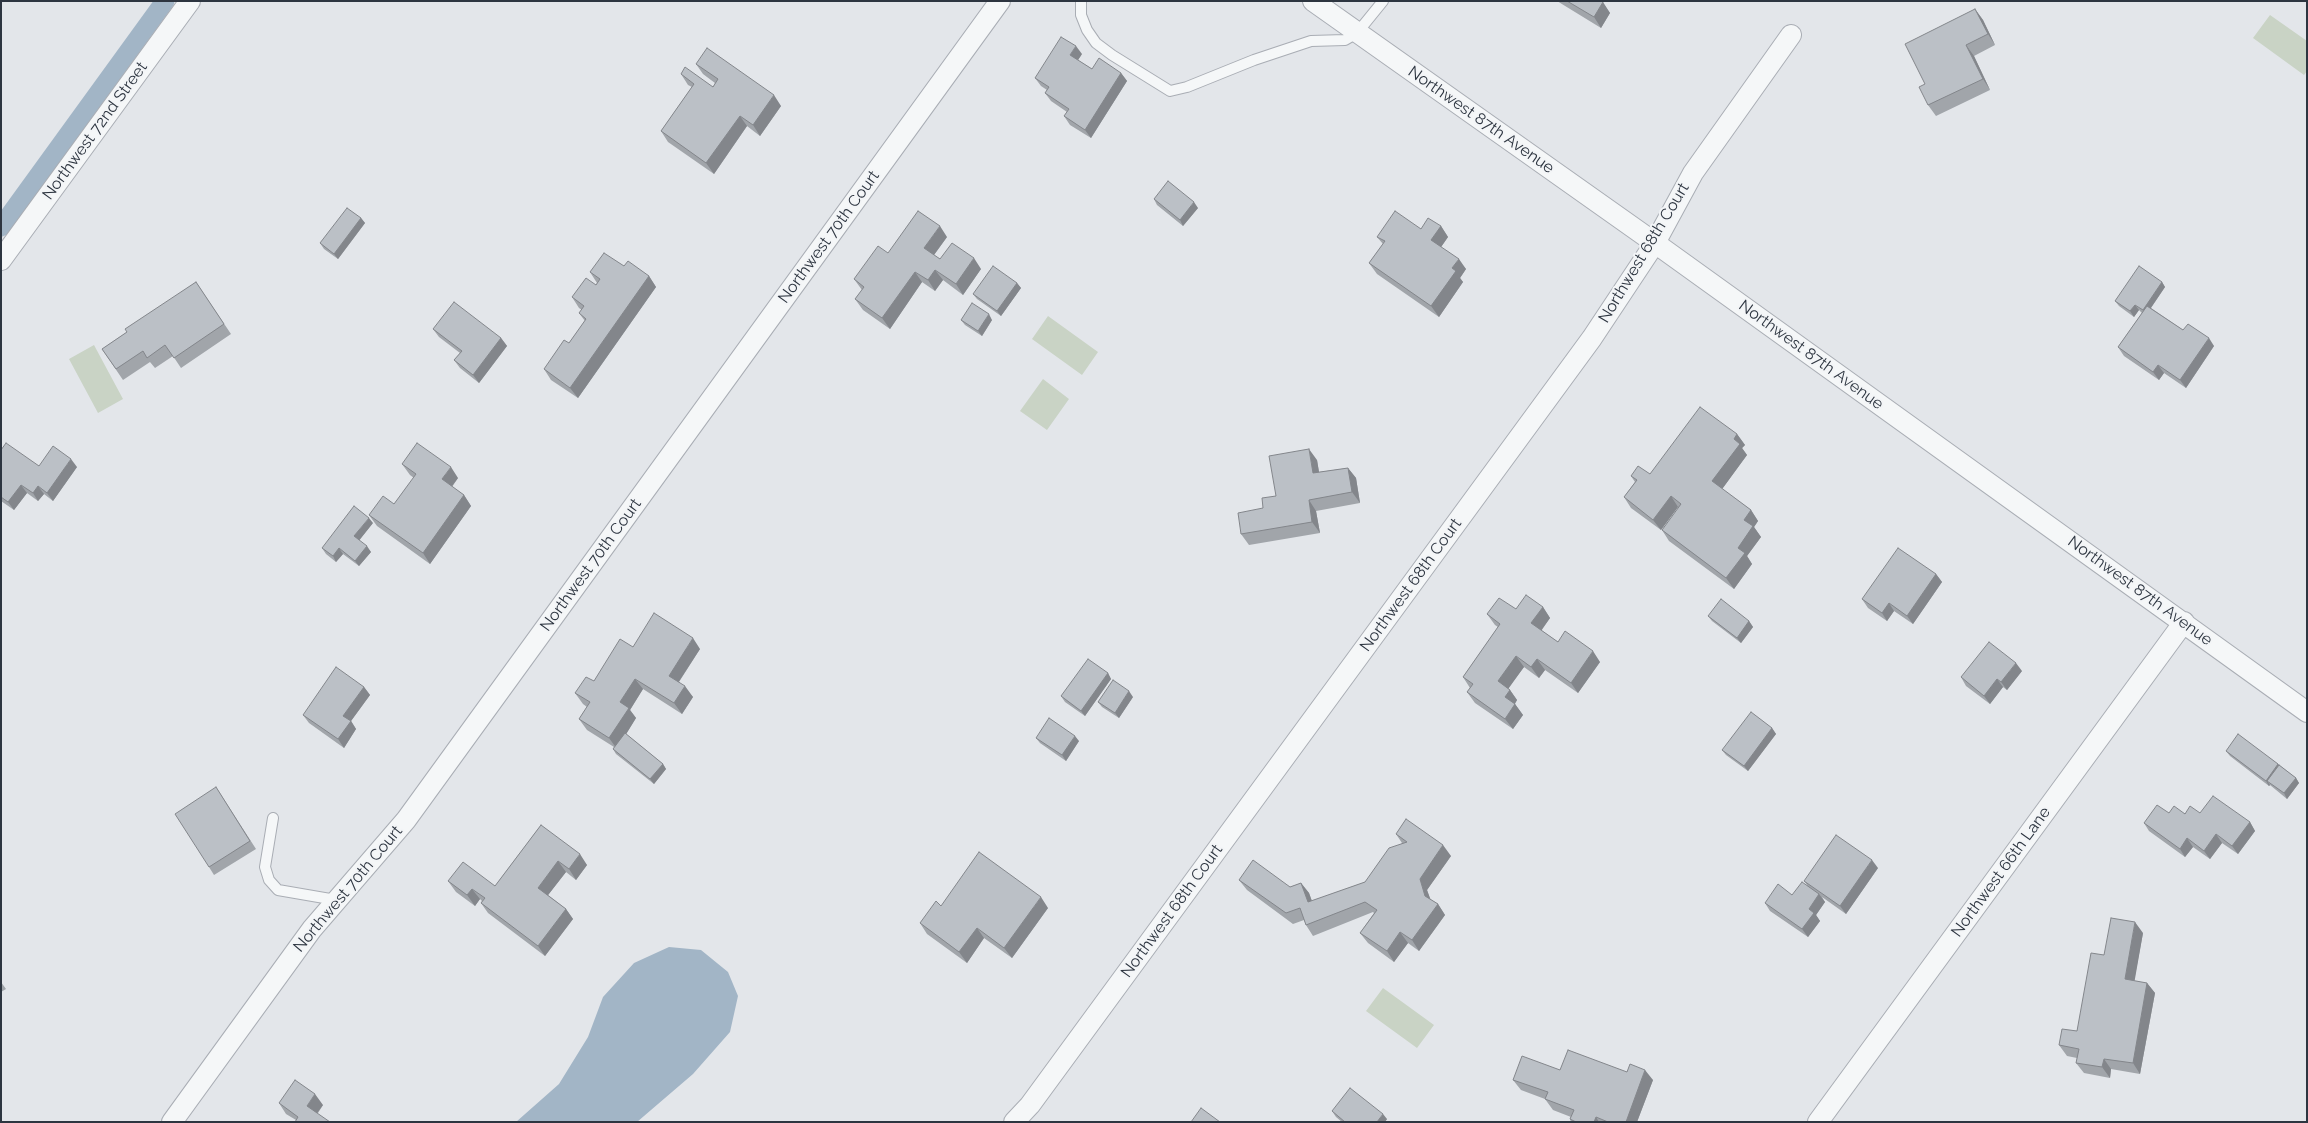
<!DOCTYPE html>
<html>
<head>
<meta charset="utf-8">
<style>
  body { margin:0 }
  #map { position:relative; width:2308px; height:1123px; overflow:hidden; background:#e3e6ea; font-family:Raleway,sans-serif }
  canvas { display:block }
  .frame { position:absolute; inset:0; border:2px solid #2d3540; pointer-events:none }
</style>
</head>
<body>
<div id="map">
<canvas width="2308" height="1123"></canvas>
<div class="frame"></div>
</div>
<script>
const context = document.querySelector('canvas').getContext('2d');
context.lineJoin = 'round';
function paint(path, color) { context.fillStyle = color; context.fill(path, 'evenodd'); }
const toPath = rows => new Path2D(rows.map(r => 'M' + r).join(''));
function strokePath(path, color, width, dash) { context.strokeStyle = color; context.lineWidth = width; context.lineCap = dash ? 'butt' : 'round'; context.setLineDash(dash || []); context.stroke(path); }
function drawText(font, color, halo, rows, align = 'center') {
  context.font = font + ' Raleway,sans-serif'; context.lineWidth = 4; context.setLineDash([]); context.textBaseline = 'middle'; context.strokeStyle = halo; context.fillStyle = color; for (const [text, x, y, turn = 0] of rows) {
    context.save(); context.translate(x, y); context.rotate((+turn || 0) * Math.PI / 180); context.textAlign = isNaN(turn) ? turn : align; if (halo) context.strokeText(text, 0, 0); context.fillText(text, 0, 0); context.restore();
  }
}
paint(toPath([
  [2270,15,2307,41,2307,71,2304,75,2253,38],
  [1048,316,1098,352,1082,375,1032,339],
  [94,345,123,399,98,413,69,359],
  [1043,379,1069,399,1047,430,1020,411],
  [1383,988,1434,1025,1417,1048,1366,1011]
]), '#c9d3c5');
paint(toPath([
  [669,947,701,950,728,972,738,996,730,1032,693,1074,637,1122,516,1122,559,1084,588,1037,603,997,634,963]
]), '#a2b5c6');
strokePath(toPath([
  [1,227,165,1]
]), '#a2b5c6', 19);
const lane = toPath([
  [1081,1,1081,15,1087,30,1096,43,1112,55,1170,91,1187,87,1254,60,1311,41,1345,40,1357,33,1383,1],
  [273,818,265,867,269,880,278,890,336,900]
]);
const street = toPath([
  [1313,1,1655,243,2307,712],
  [1,260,190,1],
  [172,1122,312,929,406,820,1000,1],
  [1014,1122,1030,1105,1592,338,1655,243,1693,173,1791,35],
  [1818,1122,2184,622]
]);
strokePath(lane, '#a9adb4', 12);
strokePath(street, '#a9adb4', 22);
strokePath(lane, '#f5f7f8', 10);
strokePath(street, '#f5f7f8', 20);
paint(toPath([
  [1557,1,1603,1,1602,2,1610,13,1601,28],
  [1975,9,1983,20,1995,45,1974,56,1990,90,1936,116,1928,105,1925,84],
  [1082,54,1078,60,1092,69,1121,73,1127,81,1091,138,1070,125,1064,116,1067,112,1051,101,1045,93,1047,90,1041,86,1035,78],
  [696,64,781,106,760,136,747,126,714,174,668,142,661,131,692,87,688,85,681,74,713,87,715,83,703,74],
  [1154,199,1198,208,1183,226,1157,205],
  [361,218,365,223,338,259,324,249,320,243],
  [1441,226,1448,237,1441,247,1466,269,1460,278,1463,282,1439,317,1377,274,1369,263,1383,244,1377,237,1421,229],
  [947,237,934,255,940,259,981,269,963,295,943,280,935,291,922,282,890,329,863,310,855,299,862,290,854,279,888,253],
  [624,266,649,276,656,287,578,398,551,380,544,369,569,343,585,321,579,313,582,310,579,308,572,297,596,285,597,283,590,272],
  [196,282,231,334,181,368,173,356,155,368,150,362,123,380,102,349,127,332],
  [2162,282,2165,287,2151,308,2183,330,2214,346,2186,388,2164,373,2159,380,2124,356,2118,347,2142,313,2139,310,2134,317,2119,306,2115,301],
  [1017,283,1021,288,1001,316,977,299,973,294],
  [961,320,992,320,982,336,965,325],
  [433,329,501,338,507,346,479,383,460,368,454,360,460,353,439,337],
  [1737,434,1745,445,1742,448,1747,455,1722,489,1751,510,1758,521,1754,527,1761,537,1747,556,1752,564,1734,589,1669,541,1662,530,1679,507,1678,507,1661,530,1631,508,1624,497,1635,482,1631,476,1650,474],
  [1,450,39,466,77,467,53,501,44,494,38,501,27,493,14,510,1,501],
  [1317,460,1319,472,1348,468,1356,478,1360,503,1316,511,1320,533,1249,545,1241,534,1263,508,1276,496],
  [402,464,458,478,452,487,464,495,471,506,430,564,377,526,369,515,394,504,414,478,410,475],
  [373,523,359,540,371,552,359,566,343,554,336,562,326,554,322,548],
  [1936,574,1942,582,1913,624,1894,611,1887,621,1868,608,1862,599],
  [1543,607,1550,618,1541,630,1558,642,1600,662,1578,693,1545,670,1539,678,1524,667,1508,688,1510,690,1517,700,1515,704,1523,715,1513,729,1475,703,1467,692,1470,688,1463,677,1498,627,1495,625,1487,614,1516,609],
  [1708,616,1749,621,1753,627,1741,643,1712,621],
  [633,647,700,649,679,682,693,697,682,714,643,689,630,710,636,718,626,734,663,764,666,769,654,784,616,754,613,749,614,747,587,730,579,719,587,707,583,704,575,693,594,681],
  [2022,671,2007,690,2003,687,1990,704,1966,686,1961,677],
  [1108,673,1111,679,1085,716,1065,702,1061,696],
  [364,687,370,695,351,721,356,729,344,748,309,723,303,715],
  [1133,697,1119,718,1102,707,1098,702],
  [1772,728,1776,734,1748,771,1726,755,1722,750],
  [1036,738,1079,741,1066,761,1040,743],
  [2226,751,2278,764,2296,778,2299,783,2287,799,2270,785,2269,786,2230,756],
  [216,787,256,849,214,875,209,867],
  [2169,813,2200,813,2250,822,2255,831,2238,854,2222,843,2210,859,2193,847,2185,857,2149,831,2144,823],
  [541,825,587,865,576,880,566,872,548,895,566,909,573,919,545,956,488,913,481,903,482,901,480,899,475,906,456,892,448,881,495,886],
  [1396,834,1451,856,1427,890,1430,899,1438,904,1445,915,1419,951,1408,943,1394,962,1368,943,1360,933,1374,913,1373,912,1313,936,1306,925,1304,920,1293,924,1247,890,1239,880,1290,887,1301,883,1309,893,1312,901,1365,882,1402,843],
  [1878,868,1846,914,1822,897,1825,902,1816,915,1820,921,1808,937,1770,911,1765,903,1792,895,1807,885,1804,881],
  [941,906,1048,908,1012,958,984,938,967,963,927,934,920,923],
  [2143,933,2134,981,2147,983,2155,993,2140,1074,2111,1069,2110,1078,2084,1073,2076,1063,2077,1058,2067,1056,2059,1045,2077,1031,2104,955],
  [1,982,6,989,1,992],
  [1560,1070,1627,1072,1653,1080,1637,1122,1571,1122,1570,1119,1571,1117,1553,1110,1545,1099,1521,1090,1513,1080],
  [279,1103,323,1105,318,1113,296,1120,286,1114],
  [1332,1111,1387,1119,1385,1122,1342,1122,1336,1117]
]), '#a1a5aa');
paint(toPath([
  [1603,2,1610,13,1601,28,1594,17],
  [1975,9,1983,20,1995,45,1988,34],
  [1966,45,1974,56,1990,90,1983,79],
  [1076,46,1082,54,1076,63,1070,55],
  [1121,73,1127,81,1091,138,1085,130],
  [774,95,781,106,760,136,753,125],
  [740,116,747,126,714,174,706,163],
  [1194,202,1198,208,1183,226,1180,220],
  [361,218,365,223,338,259,334,254],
  [940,226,947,237,931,259,924,248],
  [1441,226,1448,237,1439,250,1431,240],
  [974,258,981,269,963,295,956,284],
  [1459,259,1466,269,1460,278,1463,282,1439,317,1431,306,1452,268],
  [935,270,943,280,935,291,928,280],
  [915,272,922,282,890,329,882,318],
  [649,276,656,287,578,398,570,388],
  [2162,282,2165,287,2146,315,2143,310],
  [1017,283,1021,288,1001,316,997,311],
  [2135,305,2139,310,2134,317,2130,311],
  [989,314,992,320,982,336,978,331],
  [501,338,507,346,479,383,473,375],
  [2209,338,2214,346,2186,388,2180,380],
  [2158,365,2164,373,2159,380,2153,372],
  [1737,434,1745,445,1742,448,1747,455,1720,492,1712,481,1734,439],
  [1309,449,1317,460,1321,484,1313,473],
  [71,459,77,467,53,501,47,493],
  [451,467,458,478,449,490,442,479],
  [1348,468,1356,478,1360,503,1352,492],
  [21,485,27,493,14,510,8,502],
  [38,486,44,494,38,501,33,493],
  [464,495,471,506,430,564,423,553],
  [1671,496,1678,507,1661,530,1653,520],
  [1309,500,1316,511,1320,533,1312,522],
  [1751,510,1758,521,1754,527,1761,537,1747,556,1752,564,1734,589,1726,578,1738,548,1744,520],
  [369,518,373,523,358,542,354,536],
  [367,546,371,552,359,566,355,561],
  [339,548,343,554,336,562,333,556],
  [1936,574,1942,582,1913,624,1907,616],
  [1889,603,1894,611,1887,621,1882,613],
  [1543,607,1550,618,1539,634,1531,623],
  [1749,621,1753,627,1741,643,1737,638],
  [693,638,700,649,676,686,669,676],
  [1593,651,1600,662,1578,693,1571,683],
  [1516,656,1524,667,1506,692,1498,681],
  [1537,659,1545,670,1539,678,1531,667],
  [2016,663,2022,671,2007,690,2001,682],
  [1108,673,1111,679,1085,716,1081,711],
  [635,679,643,689,630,710,636,718,617,749,609,738,620,702],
  [1997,679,2003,687,1990,704,1984,696],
  [685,686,693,697,682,714,674,703],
  [364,687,370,695,351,721,356,729,344,748,338,739,343,716],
  [1510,690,1517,700,1512,708,1505,697],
  [1129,691,1133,697,1119,718,1115,713],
  [1515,704,1523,715,1513,729,1505,719],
  [1772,728,1776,734,1748,771,1744,766],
  [1075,736,1079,741,1066,761,1062,755],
  [663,764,666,769,654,784,650,779],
  [2278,764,2282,769,2267,781,2270,785,2269,786,2266,781],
  [2296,778,2299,783,2287,799,2284,793],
  [2250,822,2255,831,2238,854,2232,846],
  [2216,834,2222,843,2210,859,2204,851],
  [2187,838,2193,847,2185,857,2180,849],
  [1443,845,1451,856,1427,890,1433,906,1425,896,1420,879],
  [580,854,587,865,576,880,569,869],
  [1872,860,1878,868,1846,914,1840,906],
  [558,861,566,872,545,899,538,888],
  [1301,883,1309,893,1316,913,1308,902],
  [472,889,480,899,475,906,467,895],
  [1819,894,1825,902,1816,915,1820,921,1808,937,1802,929,1809,909],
  [1041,897,1048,908,1012,958,1004,948],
  [1438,904,1445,915,1419,951,1412,940],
  [566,909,573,919,545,956,538,946],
  [2135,922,2143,933,2133,990,2125,979],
  [977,928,984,938,967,963,959,952],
  [1400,932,1408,943,1394,962,1387,951],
  [2147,983,2155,993,2140,1074,2133,1063],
  [2104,1059,2111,1069,2110,1078,2102,1067],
  [1645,1070,1653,1080,1637,1122,1626,1122],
  [315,1094,323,1105,315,1116,307,1106],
  [1383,1114,1387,1119,1385,1122,1377,1122],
  [1596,1117,1599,1122,1594,1122]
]), '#83868b');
const building = toPath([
  [1567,1,1601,1,1603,2,1594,17,1567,1],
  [1975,9,1988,34,1966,45,1983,79,1928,105,1919,87,1925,84,1905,44,1975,9],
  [1061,37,1076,46,1070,55,1092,69,1099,58,1121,73,1085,130,1064,116,1069,109,1045,93,1049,87,1035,78,1061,37],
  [707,48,774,95,753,125,740,116,706,163,661,131,694,84,681,74,685,67,713,87,718,79,696,64,707,48],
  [1168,181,1194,202,1180,220,1154,199,1168,181],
  [347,208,361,218,334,254,320,243,347,208],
  [918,211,940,226,924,248,940,259,952,243,974,258,956,284,935,270,928,280,915,272,882,318,855,299,864,287,854,279,878,246,888,253,918,211],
  [1395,211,1421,229,1428,218,1441,226,1431,240,1459,259,1452,268,1456,271,1431,306,1369,263,1385,241,1377,237,1395,211],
  [604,253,624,266,628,261,649,276,570,388,544,369,564,340,569,343,586,319,579,313,584,306,572,297,586,278,596,285,600,279,590,272,604,253],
  [993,266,1017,283,997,311,973,294,993,266],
  [2139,266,2162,282,2143,310,2135,305,2130,311,2115,301,2139,266],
  [196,282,224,324,174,358,165,345,147,358,143,351,116,369,102,349,127,332,125,329,196,282],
  [454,302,501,338,473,375,454,360,462,351,433,329,454,302],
  [972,303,989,314,978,331,961,320,972,303],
  [2147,306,2183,330,2188,324,2209,338,2180,380,2158,365,2153,372,2118,347,2147,306],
  [1700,407,1737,434,1734,439,1740,444,1712,481,1751,510,1744,520,1753,526,1738,548,1745,553,1726,578,1662,530,1681,504,1671,496,1653,520,1624,497,1637,480,1631,476,1638,466,1650,474,1700,407],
  [6,443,39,466,53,446,71,459,47,493,38,486,33,493,21,485,8,502,1,497,1,450,6,443],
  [417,443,451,467,442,479,464,495,423,553,369,515,383,496,394,504,416,474,402,464,417,443],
  [1309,449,1313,473,1348,468,1352,492,1309,500,1312,522,1241,534,1238,513,1263,508,1262,498,1276,496,1269,456,1309,449],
  [354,506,369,518,354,536,367,546,355,561,339,548,333,556,322,548,354,506],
  [1898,548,1936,574,1907,616,1889,603,1882,613,1862,599,1898,548],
  [1526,595,1543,607,1531,623,1558,642,1565,631,1593,651,1571,683,1537,659,1531,667,1516,656,1498,681,1510,690,1505,697,1515,704,1505,719,1467,692,1473,684,1463,677,1500,624,1487,614,1499,598,1516,609,1526,595],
  [1721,599,1749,621,1737,638,1708,616,1721,599],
  [654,613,693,638,669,676,685,686,674,703,635,679,620,702,629,708,609,738,579,719,590,702,575,693,586,677,594,681,620,639,633,647,654,613],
  [1989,642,2016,663,2001,682,1997,679,1984,696,1961,677,1989,642],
  [1088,659,1108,673,1081,711,1061,696,1088,659],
  [336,667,364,687,343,716,351,721,338,739,303,715,336,667],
  [1113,680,1129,691,1115,713,1098,702,1113,680],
  [1751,712,1772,728,1744,766,1722,750,1751,712],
  [1049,718,1075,736,1062,755,1036,738,1049,718],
  [625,733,663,764,650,779,613,749,625,733],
  [2238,734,2278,764,2266,781,2226,751,2238,734],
  [2279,765,2296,778,2284,793,2267,781,2279,765],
  [216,787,250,841,209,867,175,814,216,787],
  [2213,796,2250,822,2232,846,2216,834,2204,851,2187,838,2180,849,2144,823,2157,805,2169,813,2174,806,2185,814,2190,806,2200,813,2213,796],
  [1406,819,1443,845,1420,879,1425,896,1438,904,1412,940,1400,932,1387,951,1360,933,1377,910,1365,902,1306,925,1300,908,1286,913,1239,880,1253,860,1290,887,1301,883,1308,902,1365,882,1389,848,1407,842,1396,834,1406,819],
  [541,825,580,854,569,869,558,861,538,888,566,909,538,946,481,903,485,898,472,889,467,895,448,881,463,862,495,886,541,825],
  [1836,835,1872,860,1840,906,1804,881,1836,835],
  [979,852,1041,897,1004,948,977,928,959,952,920,923,936,901,941,906,979,852],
  [1802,882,1819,894,1809,909,1814,913,1802,929,1765,903,1778,884,1792,895,1802,882],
  [2111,918,2135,922,2125,979,2147,983,2133,1063,2104,1059,2102,1067,2076,1063,2079,1049,2059,1045,2062,1029,2077,1031,2091,953,2104,955,2111,918],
  [1568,1050,1627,1072,1630,1064,1645,1070,1626,1122,1608,1122,1596,1117,1594,1122,1576,1122,1570,1119,1574,1110,1545,1099,1548,1092,1513,1080,1522,1056,1560,1070,1568,1050],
  [295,1080,315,1094,307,1106,330,1122,295,1122,298,1117,279,1103,295,1080],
  [1350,1088,1383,1114,1377,1122,1345,1122,1332,1111,1350,1088],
  [1201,1108,1220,1122,1191,1122,1201,1108]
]);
paint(building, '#bbc0c6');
strokePath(building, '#83868b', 1);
drawText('16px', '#2d3540', '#f3f5f7', [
  ["Northwest 87th Avenue",1481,120,35],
  ["Northwest 72nd Street",95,131,-54],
  ["Northwest 70th Court",829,237,-54],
  ["Northwest 68th Court",1644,253,-59],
  ["Northwest 87th Avenue",1811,355,36],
  ["Northwest 70th Court",591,565,-54],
  ["Northwest 68th Court",1411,585,-54],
  ["Northwest 87th Avenue",2140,591,36],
  ["Northwest 66th Lane",2001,872,-54],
  ["Northwest 70th Court",348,889,-50],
  ["Northwest 68th Court",1172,911,-54]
]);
</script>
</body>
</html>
